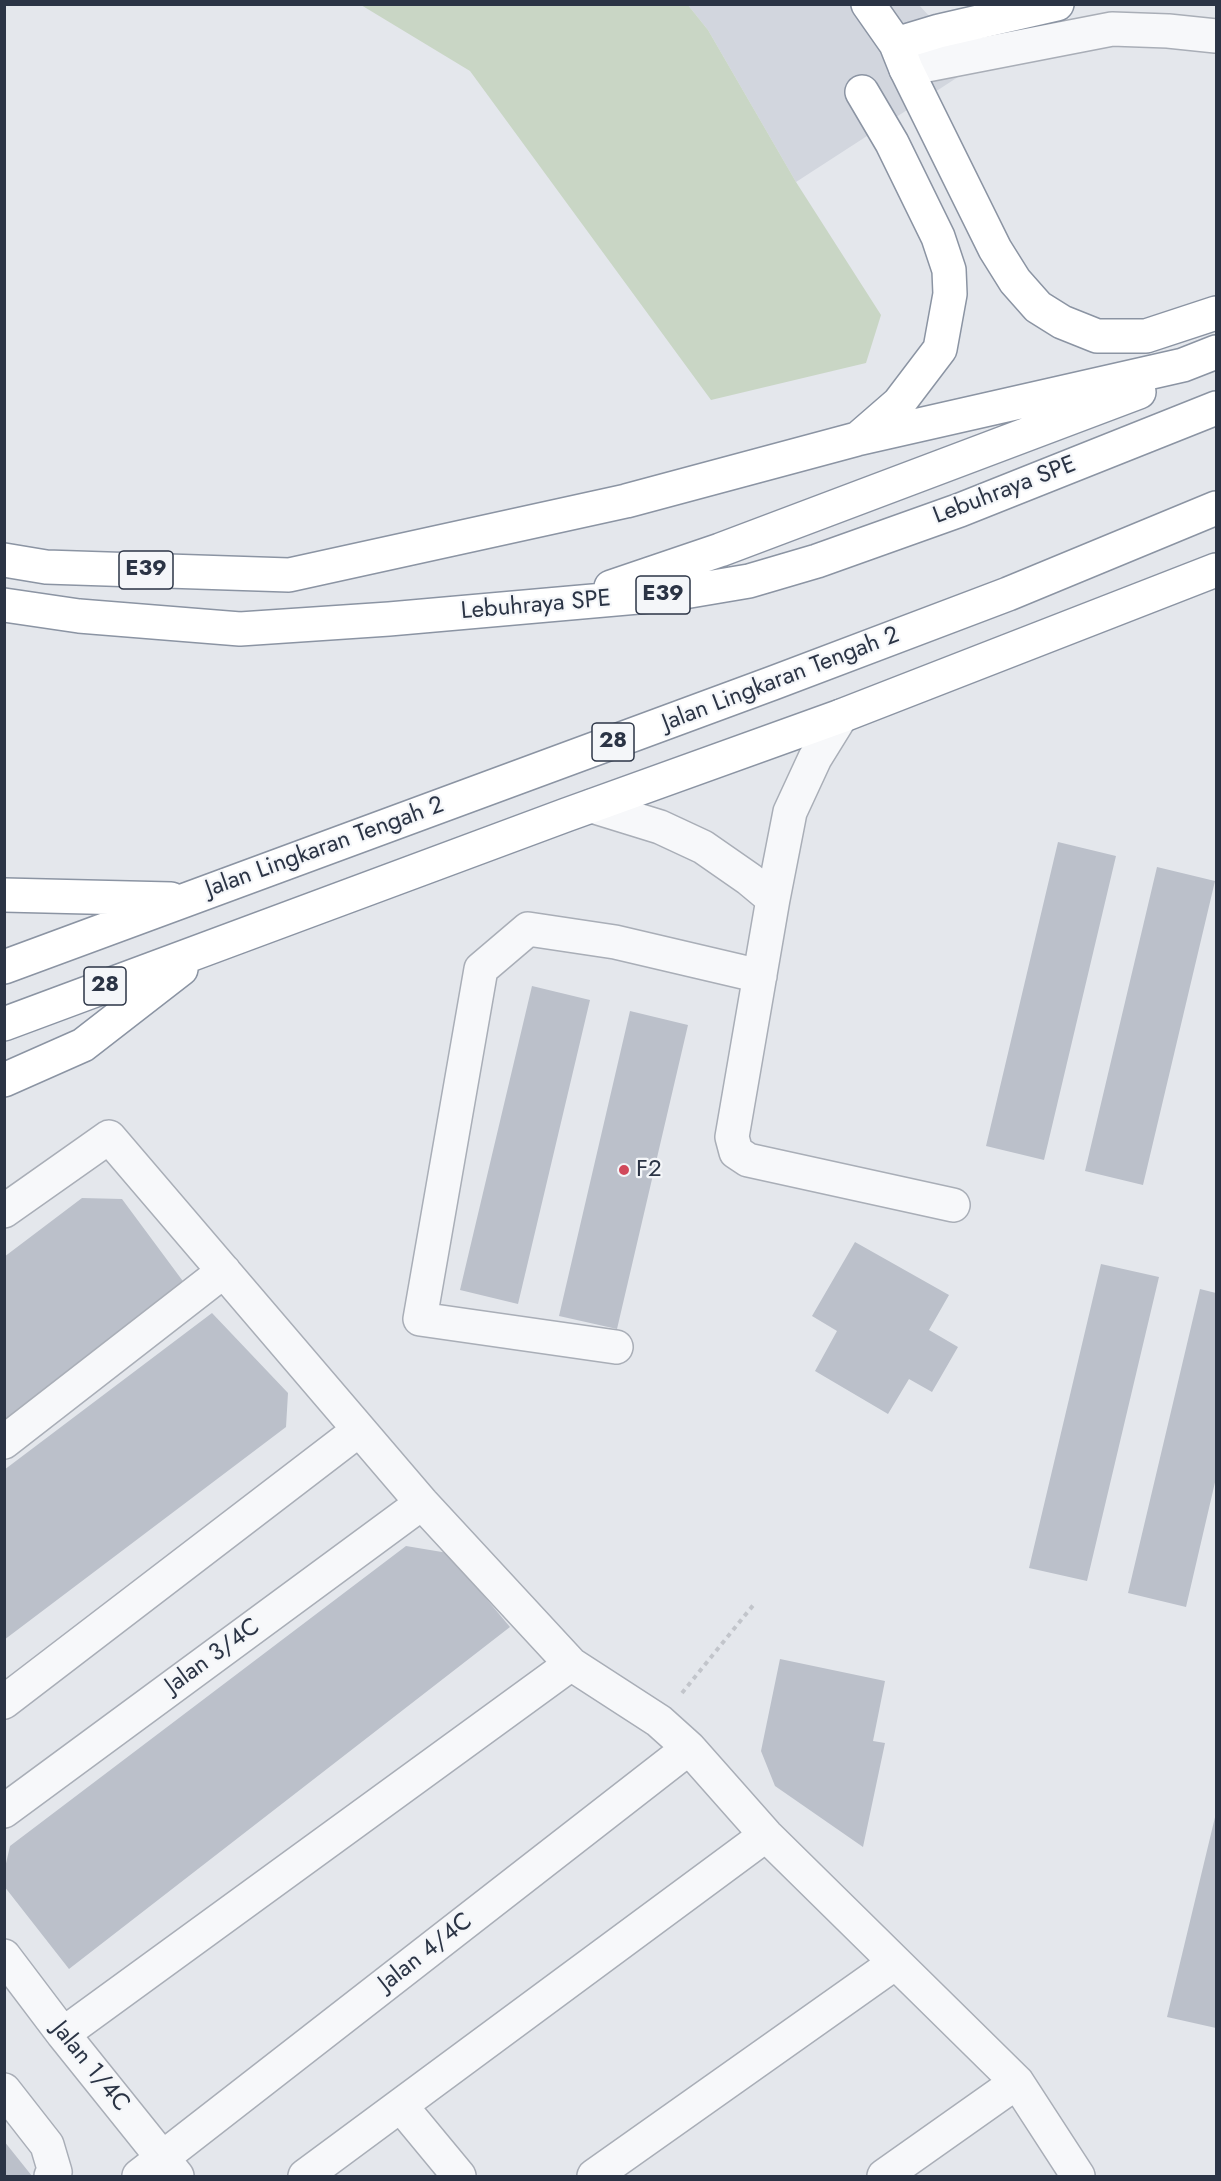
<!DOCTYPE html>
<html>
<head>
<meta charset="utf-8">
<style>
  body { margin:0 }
  #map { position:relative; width:1221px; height:2181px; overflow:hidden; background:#e4e7ec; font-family:Jost,sans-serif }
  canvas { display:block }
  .frame { position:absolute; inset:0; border:6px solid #2b3445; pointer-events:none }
</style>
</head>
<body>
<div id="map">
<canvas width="1221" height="2181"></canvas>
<div class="frame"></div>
</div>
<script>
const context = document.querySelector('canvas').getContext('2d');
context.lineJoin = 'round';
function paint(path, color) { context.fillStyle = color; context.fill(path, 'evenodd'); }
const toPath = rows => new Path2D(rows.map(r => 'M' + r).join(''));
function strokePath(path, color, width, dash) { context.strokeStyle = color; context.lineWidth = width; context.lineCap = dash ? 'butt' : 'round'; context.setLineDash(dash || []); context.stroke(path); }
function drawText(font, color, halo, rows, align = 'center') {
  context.font = font + ' Jost,sans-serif'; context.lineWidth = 4.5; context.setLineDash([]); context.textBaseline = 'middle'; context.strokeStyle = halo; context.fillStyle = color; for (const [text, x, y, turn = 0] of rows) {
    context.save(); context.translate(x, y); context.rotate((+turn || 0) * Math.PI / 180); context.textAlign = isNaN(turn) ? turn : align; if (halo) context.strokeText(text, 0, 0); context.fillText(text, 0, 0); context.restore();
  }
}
paint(toPath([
  [688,5,919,5,975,66,796,182,708,30]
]), '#d2d6de');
paint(toPath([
  [361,5,688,5,708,30,796,182,881,315,866,363,711,400,470,71]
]), '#c9d6c5');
paint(toPath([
  [1058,842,1116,856,1044,1160,986,1146],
  [1157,867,1215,881,1143,1185,1085,1171],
  [532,986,590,1000,518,1304,460,1290],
  [630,1011,688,1025,617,1329,559,1316],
  [82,1198,122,1199,188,1288,4,1428,4,1257],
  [855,1242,949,1295,929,1330,958,1347,932,1392,909,1379,888,1414,815,1371,837,1331,812,1316],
  [1101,1264,1159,1277,1087,1581,1029,1568],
  [1200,1289,1216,1293,1216,1478,1186,1607,1128,1593],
  [212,1313,288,1393,286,1427,4,1640,4,1470],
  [406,1546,448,1553,510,1627,69,1969,4,1886,4,1872,10,1846],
  [780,1659,885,1681,873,1741,885,1743,863,1847,775,1786,761,1751],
  [1216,1813,1216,2028,1167,2017],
  [4,2141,32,2176,4,2176]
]), '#bbc0ca');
const minor = toPath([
  [906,69,1112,29,1168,31,1216,36],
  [841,716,815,758,790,812,773,899,732,1137,736,1152,748,1160,953,1205],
  [592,806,660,827,703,847,749,879,773,899],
  [4,1211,109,1137,422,1503,571,1664,659,1721,689,1748,766,1835,1017,2082,1078,2176],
  [616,1347,420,1319,481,969,528,929,615,942,760,976],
  [4,1442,224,1271],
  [4,1702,359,1430],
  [4,1811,422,1503],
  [4,1956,63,2034,177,2176],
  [63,2034,571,1664],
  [4,2090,47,2145,55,2172,51,2176],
  [401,2106,459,2176],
  [139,2176,689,1748],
  [305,2176,766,1835],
  [594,2176,895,1963],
  [884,2176,1017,2082]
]);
const highway = toPath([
  [868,4,896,44,906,69,995,249,1015,281,1038,307,1062,322,1097,336,1146,336,1216,313],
  [896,44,939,31,1057,4],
  [861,436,899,403,940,349,950,294,949,270,938,237,892,143,862,92],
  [4,560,46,567,289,575,626,501,857,439,1183,365,1216,352],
  [611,587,720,550,1139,392],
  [4,605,79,616,240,629,389,619,672,594,749,581,817,561,960,510,1216,408],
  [4,895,171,899],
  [4,967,773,683,1008,594,1216,508],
  [4,1024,566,815,841,716,1216,570],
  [4,1080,83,1045,181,969]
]);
strokePath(minor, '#a9aeb7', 36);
strokePath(highway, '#8b94a3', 36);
strokePath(toPath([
  [682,1693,755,1603]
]), '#c2c5cb', 4, [4.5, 4.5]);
strokePath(minor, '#f7f8fa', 33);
strokePath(highway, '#fff', 33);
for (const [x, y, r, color] of [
  [624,1170,6,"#d1495b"]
]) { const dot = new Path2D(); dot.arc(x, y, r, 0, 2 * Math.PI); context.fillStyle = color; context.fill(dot); strokePath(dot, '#f4f6f9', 2); }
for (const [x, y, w] of [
  [146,570,54],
  [663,595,54],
  [613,742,42],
  [105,986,42]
]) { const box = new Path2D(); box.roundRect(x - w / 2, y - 19, w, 38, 4.5); context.fillStyle = '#f4f6f9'; context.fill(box); strokePath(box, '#2b3445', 1.5); }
drawText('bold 22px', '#2b3445', null, [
  ["E39",146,570],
  ["E39",663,595],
  ["28",613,742],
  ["28",105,986]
]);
drawText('24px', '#2b3445', '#f4f6f9', [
  ["Lebuhraya SPE",1005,491,-21],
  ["Lebuhraya SPE",536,606,-5],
  ["Jalan Lingkaran Tengah 2",781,680,-21],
  ["Jalan Lingkaran Tengah 2",325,848,-20],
  ["Jalan 3/4C",213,1657,-36],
  ["Jalan 4/4C",426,1953,-38],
  ["Jalan 1/4C",90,2067,51]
]);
drawText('24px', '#2b3445', '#f4f6f9', [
  ["F2",636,1170]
], 'left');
</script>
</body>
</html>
